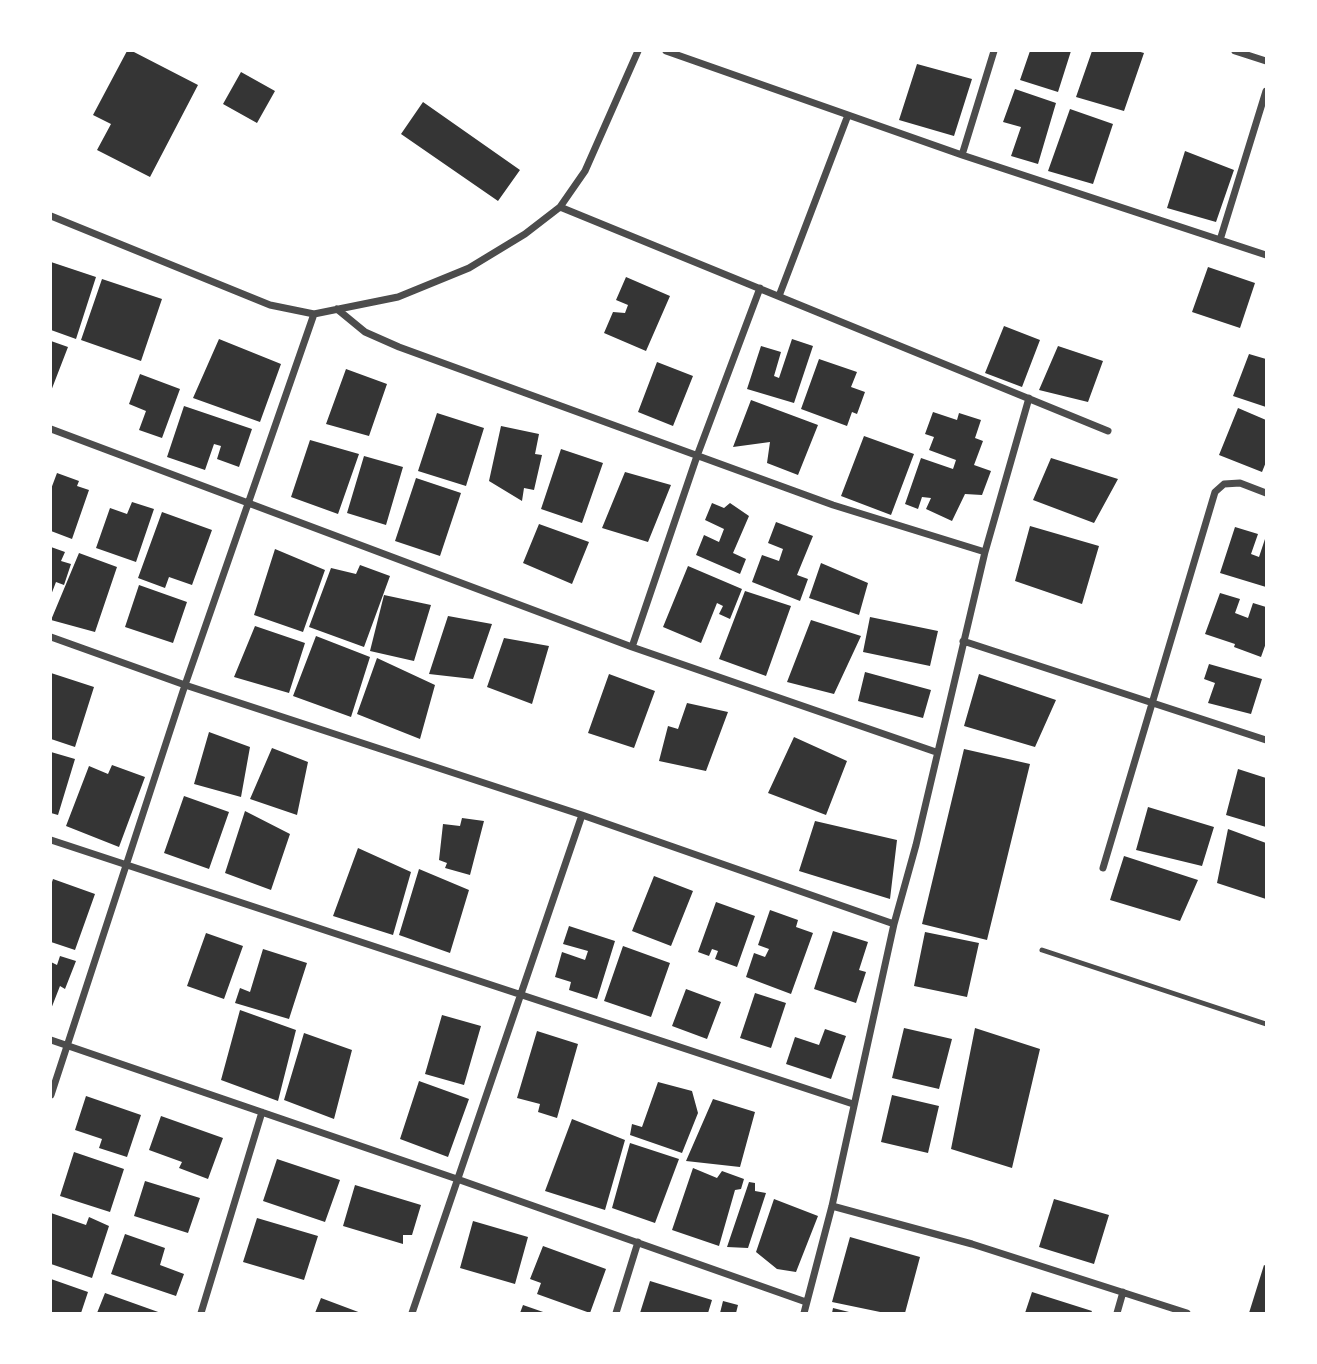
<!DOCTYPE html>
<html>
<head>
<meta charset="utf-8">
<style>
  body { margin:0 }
  #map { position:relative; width:1317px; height:1364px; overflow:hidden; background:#fff; font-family:"Asap Condensed",sans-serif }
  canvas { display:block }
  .frame { position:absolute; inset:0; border:52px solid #fff; pointer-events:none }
</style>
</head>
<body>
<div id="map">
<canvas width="1317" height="1364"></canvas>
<div class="frame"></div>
</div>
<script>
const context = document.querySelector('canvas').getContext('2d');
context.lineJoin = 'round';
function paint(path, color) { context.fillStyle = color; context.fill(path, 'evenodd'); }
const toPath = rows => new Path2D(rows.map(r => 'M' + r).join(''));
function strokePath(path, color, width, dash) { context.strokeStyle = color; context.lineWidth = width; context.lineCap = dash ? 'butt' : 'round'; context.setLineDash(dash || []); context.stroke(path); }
paint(toPath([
  [127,51,132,51,198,85,150,177,97,150,111,124,93,115],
  [1030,51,1071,51,1058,92,1020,80],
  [1092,51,1137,51,1144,53,1124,111,1076,97],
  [917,64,972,79,954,136,899,120],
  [241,72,275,91,257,123,223,104],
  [1015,89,1056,103,1038,164,1011,156,1021,127,1003,122],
  [423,102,520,170,498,201,401,134],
  [1070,109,1113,124,1093,184,1048,171],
  [1185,151,1234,170,1216,222,1167,208],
  [51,262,96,277,76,339,51,330],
  [1208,267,1255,283,1240,328,1192,312],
  [626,277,670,296,646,351,604,333,613,312,625,313,628,305,616,300],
  [102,279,162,299,141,361,81,340],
  [1004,326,1040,340,1022,387,985,373],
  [219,339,281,364,260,422,193,398],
  [792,339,813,346,794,403,747,389,761,346,781,352,774,376,779,378],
  [51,341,68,347,51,391],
  [1058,346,1103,361,1088,402,1039,390],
  [1249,354,1266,359,1266,407,1233,396],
  [819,359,857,372,851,387,865,392,857,414,852,412,847,426,801,409],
  [657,362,693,376,673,426,638,412],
  [346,369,387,384,369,436,326,424],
  [140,374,180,389,162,438,139,430,146,411,129,404],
  [751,400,818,425,798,475,767,463,770,442,733,447],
  [184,406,252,429,239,467,217,459,221,446,214,444,205,470,167,457],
  [1238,408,1266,420,1266,462,1262,472,1219,455],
  [933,412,957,420,959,413,981,420,975,438,983,441,974,465,991,471,982,495,965,494,952,521,926,509,931,498,922,497,918,509,905,504,921,458,953,469,956,460,929,450,934,437,925,434],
  [437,413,484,428,466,486,418,471],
  [501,426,539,434,535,454,542,455,534,490,524,488,522,501,489,481],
  [864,436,914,454,891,515,841,496],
  [310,440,359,454,338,514,291,497],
  [561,449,603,463,582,523,541,509],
  [364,456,403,467,386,525,347,513],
  [1051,458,1118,479,1094,523,1033,500],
  [625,472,671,485,648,542,602,528],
  [57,473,79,481,77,486,89,490,72,539,51,531,51,489],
  [416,478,461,493,440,556,395,541],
  [132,502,154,509,136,562,96,548,110,508,127,514],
  [712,503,724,508,730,503,749,516,733,553,746,559,740,574,696,555,704,535,719,542,724,529,705,520],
  [162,512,212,530,192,585,169,577,165,588,138,578],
  [776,522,813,536,797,575,808,579,800,601,752,582,762,555,779,561,783,549,768,543],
  [539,524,589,542,572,584,523,563],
  [1030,526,1099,546,1082,604,1015,581],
  [1235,527,1258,534,1251,554,1259,557,1266,536,1266,587,1220,573],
  [51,547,65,552,61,561,71,564,64,585,56,582,51,595],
  [275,549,325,570,303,632,254,615],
  [79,553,117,567,95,632,51,620],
  [821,563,868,583,859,615,809,598],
  [360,565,390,576,364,647,309,627,331,568,356,574],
  [688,566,742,589,730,619,719,614,723,606,717,603,701,643,663,627],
  [139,585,187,602,173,643,125,627],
  [745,591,791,606,766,676,719,659],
  [1220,593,1240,599,1235,613,1248,618,1253,603,1266,607,1266,643,1261,657,1234,647,1235,644,1205,634],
  [384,595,431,605,414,661,370,651],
  [448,616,492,624,473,679,429,674],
  [870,617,938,631,930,666,863,652],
  [811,620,861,636,834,694,787,682],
  [255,626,305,643,289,693,234,677],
  [316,636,370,657,351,717,293,696],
  [504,638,549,646,532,704,487,687],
  [377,658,435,685,420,739,357,714],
  [1209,664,1262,679,1251,714,1208,703,1215,683,1204,679],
  [865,672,931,690,923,718,858,701],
  [51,673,94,687,75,747,51,739],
  [609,674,655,691,634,748,588,733],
  [979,674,1056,700,1035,747,964,726],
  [687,703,728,712,706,771,659,761,668,726,678,729],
  [209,732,250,747,241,797,194,784],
  [794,737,847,761,826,815,768,793],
  [272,748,308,762,297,815,250,799],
  [964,749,1030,764,987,940,922,924],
  [51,752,75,759,58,815,51,813],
  [112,765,145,777,119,847,66,826,89,766,108,774],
  [1238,769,1266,778,1266,827,1226,815],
  [184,796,229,812,209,869,164,853],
  [1148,807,1214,827,1202,866,1136,850],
  [245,811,290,834,271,890,225,873],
  [462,818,484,821,470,875,445,868,447,863,439,860,443,824,460,826],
  [815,821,897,840,890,899,799,871],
  [1228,829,1266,843,1266,899,1217,883],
  [358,848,411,872,393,935,333,916],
  [1124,856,1198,880,1180,921,1110,900],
  [419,869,469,890,450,953,399,935],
  [654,876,693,891,671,946,632,931],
  [53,879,95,894,75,950,51,942,51,885],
  [716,902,755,916,737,967,715,959,718,951,712,949,709,956,698,952],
  [770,910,798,920,796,927,813,933,791,994,746,977,754,953,765,957,769,949,758,945],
  [569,926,615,941,597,999,569,990,571,982,555,977,562,952,585,960,588,951,563,944],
  [833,931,868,942,859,970,866,972,856,1003,814,989],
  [925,932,979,943,967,997,914,986],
  [206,933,243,946,224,999,187,986],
  [623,946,670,963,651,1017,604,1001],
  [263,949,307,963,289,1019,235,1003,240,988,250,992],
  [60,956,76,961,65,989,60,986,51,1009,51,962,57,965],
  [686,989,721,1002,707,1039,672,1026],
  [755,993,786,1003,771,1048,740,1038],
  [240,1010,296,1030,278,1101,221,1080],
  [442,1015,481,1026,464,1085,425,1074],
  [904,1028,952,1039,939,1089,892,1078],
  [975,1028,1040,1049,1012,1168,951,1149],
  [825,1029,846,1036,831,1079,786,1064,795,1037,819,1045],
  [537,1031,578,1044,557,1118,538,1112,540,1104,517,1098],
  [304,1033,352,1050,334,1119,284,1100],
  [419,1081,469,1099,448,1157,400,1139],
  [658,1082,692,1091,698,1113,682,1153,630,1135,632,1124,642,1127],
  [892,1095,939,1106,928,1153,881,1142],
  [86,1096,141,1115,127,1157,99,1148,102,1139,75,1130],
  [713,1099,755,1112,740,1167,686,1161],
  [161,1116,223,1138,208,1179,179,1168,182,1162,149,1150],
  [572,1119,625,1140,605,1210,545,1191],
  [630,1143,679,1159,655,1223,612,1208],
  [74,1152,124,1169,110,1212,60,1196],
  [277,1159,340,1180,325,1222,263,1201],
  [693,1168,717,1178,722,1171,744,1179,741,1189,735,1190,719,1246,672,1230],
  [145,1181,200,1198,188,1233,134,1216],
  [749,1182,755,1183,755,1191,766,1193,748,1248,727,1247],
  [355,1185,421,1205,412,1235,403,1235,403,1244,343,1226],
  [774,1199,818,1216,796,1272,777,1269,756,1252],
  [1054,1199,1109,1215,1094,1264,1039,1247],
  [51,1213,86,1225,89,1217,109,1226,92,1278,51,1264],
  [257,1218,318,1236,304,1280,243,1262],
  [473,1221,528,1237,515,1284,460,1268],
  [125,1234,165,1248,160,1265,184,1274,176,1296,111,1274],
  [850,1237,920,1257,905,1313,885,1313,832,1302],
  [543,1246,606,1269,590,1313,537,1294,541,1283,530,1279],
  [1264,1265,1266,1266,1266,1313,1249,1313],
  [51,1279,88,1292,81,1313,51,1313],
  [650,1281,712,1300,708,1313,640,1313],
  [1032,1292,1092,1311,1091,1313,1025,1313],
  [105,1293,161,1313,97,1313],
  [321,1298,361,1313,315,1313],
  [723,1301,738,1305,736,1313,720,1313],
  [523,1305,546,1313,520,1313],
  [833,1308,849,1312,849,1313,832,1313]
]), '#353535');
strokePath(toPath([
  [1042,950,1266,1024]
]), '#4c4c4c', 5);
strokePath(toPath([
  [666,51,962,155,1266,255],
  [1235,51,1266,61],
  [962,155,994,51],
  [560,207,1108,431],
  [51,216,270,305,314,314,398,297,469,268,525,234,560,207,585,171,638,51],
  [1220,240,1266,91],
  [779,296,848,115],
  [337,309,365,332,399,347,833,505,985,552],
  [51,429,632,647,936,752],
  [51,637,185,685,582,815,412,1313],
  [963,641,1266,740],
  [632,647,697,456,760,288],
  [582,815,894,924],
  [51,840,853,1104],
  [1103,868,1215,492,1224,484,1240,483,1266,493],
  [51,1040,457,1179,806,1302],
  [51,1095,185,685,314,314],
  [832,1206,972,1244,1187,1313],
  [201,1313,262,1112],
  [616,1313,638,1242],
  [804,1313,832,1206,894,924,916,845,985,552,1029,398],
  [1117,1313,1123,1292]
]), '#4c4c4c', 7);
</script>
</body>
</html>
